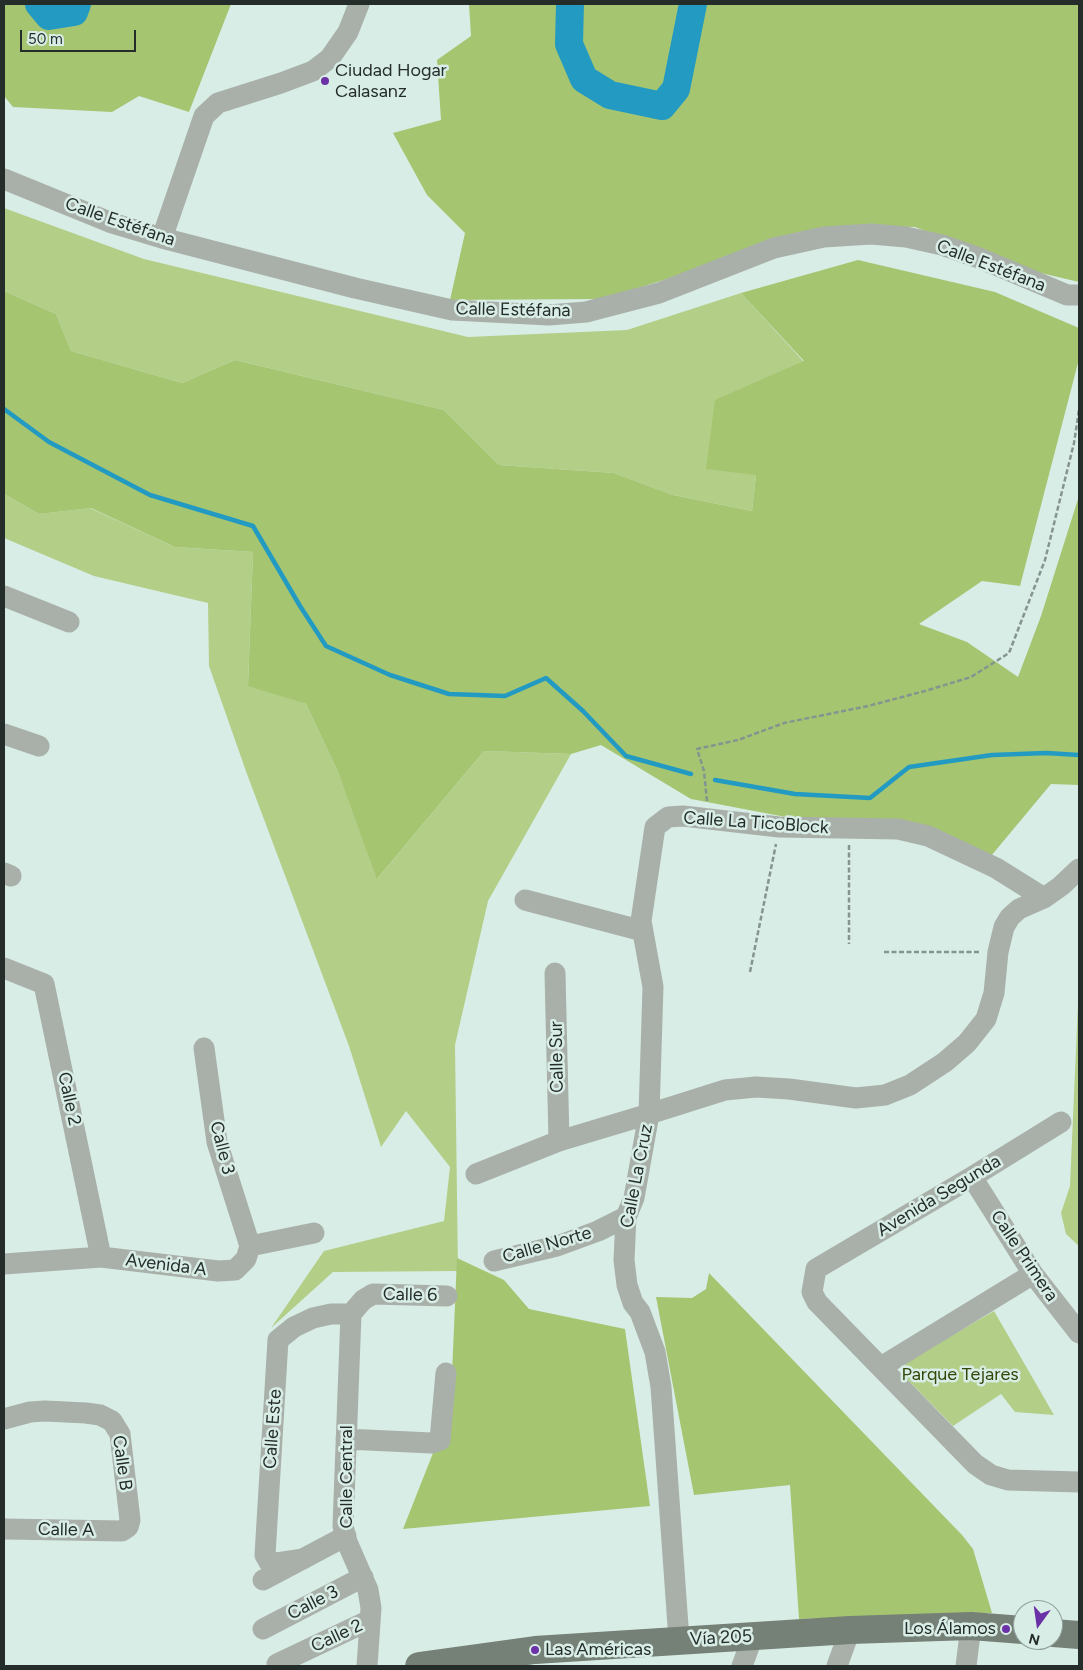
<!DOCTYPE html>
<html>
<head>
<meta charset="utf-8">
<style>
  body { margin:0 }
  #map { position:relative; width:1083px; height:1670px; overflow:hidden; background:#d9ede7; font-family:Figtree,sans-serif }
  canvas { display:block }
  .frame { position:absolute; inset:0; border:5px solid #252d2a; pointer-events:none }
  .north { position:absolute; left:1013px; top:1600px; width:50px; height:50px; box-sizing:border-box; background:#d9ede7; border:1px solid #91a09b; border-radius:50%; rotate:194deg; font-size:14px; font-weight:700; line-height:20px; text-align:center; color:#252d2a }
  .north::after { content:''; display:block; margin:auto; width:18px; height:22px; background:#6b31a7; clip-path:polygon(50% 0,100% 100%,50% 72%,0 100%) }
  .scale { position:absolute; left:20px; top:30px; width:116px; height:22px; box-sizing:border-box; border:2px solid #252d2a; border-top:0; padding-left:6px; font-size:15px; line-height:18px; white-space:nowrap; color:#252d2a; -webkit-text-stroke:4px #d9ede7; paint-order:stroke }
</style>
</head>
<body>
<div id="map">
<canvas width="1083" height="1670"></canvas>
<div class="frame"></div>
<div class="north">N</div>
<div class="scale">50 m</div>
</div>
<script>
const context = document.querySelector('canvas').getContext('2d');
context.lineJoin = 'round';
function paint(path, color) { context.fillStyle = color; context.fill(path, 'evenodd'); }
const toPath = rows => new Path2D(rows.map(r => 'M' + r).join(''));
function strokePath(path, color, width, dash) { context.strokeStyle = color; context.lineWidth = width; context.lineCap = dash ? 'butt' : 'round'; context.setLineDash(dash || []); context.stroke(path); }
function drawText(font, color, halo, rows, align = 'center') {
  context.font = font + ' Figtree,sans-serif'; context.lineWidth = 5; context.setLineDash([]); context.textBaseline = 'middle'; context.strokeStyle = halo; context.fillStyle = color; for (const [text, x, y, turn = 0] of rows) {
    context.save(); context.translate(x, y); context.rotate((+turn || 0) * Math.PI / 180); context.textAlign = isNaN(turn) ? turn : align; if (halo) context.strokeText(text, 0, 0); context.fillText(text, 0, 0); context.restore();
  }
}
paint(toPath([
  [4,208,144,259,468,337,627,330,741,293,804,362,756,475,752,511,673,495,614,473,499,465,444,410,235,360,182,383,71,351,56,314,4,291],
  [4,494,39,514,90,508,175,547,253,552,248,685,306,704,338,772,378,878,484,751,571,754,488,901,455,1045,458,1271,333,1272,271,1328,324,1251,444,1221,450,1167,406,1111,381,1147,349,1046,247,774,209,666,208,603,94,576,4,538],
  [1079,980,1079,1246,1066,1234,1061,1213,1070,1186],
  [994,1311,1054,1415,1015,1412,1001,1394,953,1426,905,1377,905,1365,908,1361]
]), '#b3ce87');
paint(toPath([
  [4,4,231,4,189,112,139,96,112,112,13,107,4,96],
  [469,4,1079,4,1079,282,1024,269,915,227,840,226,602,299,450,300,465,233,427,195,393,133,441,120,437,60,471,36],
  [858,260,995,292,1079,328,1079,359,1020,586,982,581,919,624,967,642,1018,677,1041,616,1079,496,1079,785,1051,784,991,856,691,799,601,745,571,754,484,751,377,879,338,772,306,704,248,686,253,552,175,547,91,508,39,514,4,494,4,291,56,314,71,351,182,383,235,360,444,410,499,465,614,473,673,495,752,511,756,475,706,469,715,400,804,361,741,293],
  [457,1258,504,1280,529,1309,625,1329,650,1506,403,1529,433,1453,449,1443],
  [709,1273,962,1535,973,1549,992,1613,799,1619,790,1485,694,1495,656,1297,692,1298,706,1289]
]), '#a5c571');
strokePath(toPath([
  [4,409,49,442,150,495,253,526,300,606,326,646,390,675,449,694,505,696,546,678,583,711,626,756,691,774],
  [715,780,795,794,870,798,909,767,992,755,1046,753,1079,755]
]), '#239ac2', 4.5);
strokePath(toPath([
  [39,4,49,16,74,12,77,4],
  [570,4,569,44,584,79,610,95,662,106,676,89,693,4]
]), '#239ac2', 28);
strokePath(toPath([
  [707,801,704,771,697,749,738,740,784,723,868,706,925,691,971,677,1009,653,1045,560,1074,443,1079,410],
  [849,845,849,944],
  [884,952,980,952],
  [750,972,776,844]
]), '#869490', 2.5, [5, 2.5]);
strokePath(toPath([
  [4,179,112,223,162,238,355,288,452,310,549,315,586,312,659,293,774,248,824,237,871,234,906,237,942,245,979,258,1067,295,1079,295],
  [162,238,204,116,218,103,281,83,313,71,330,58,348,32,359,4],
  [4,596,69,622],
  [4,734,39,746],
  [4,873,11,876],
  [525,900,643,931],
  [4,968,44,984,101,1257],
  [555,973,559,1141],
  [204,1048,217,1142,250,1246],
  [1061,1122,972,1177,816,1269,812,1292,817,1302,975,1464,991,1475,1008,1480,1079,1482],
  [476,1174,559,1141,649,1114,653,987,641,921,655,827,668,817,683,816,779,827,898,829,928,836,996,868,1044,898],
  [972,1177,1033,1274,1079,1333],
  [494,1261,557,1246,598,1231,626,1217],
  [4,1264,101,1257,218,1271,235,1270,246,1259,250,1246,314,1233],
  [351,1314,343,1526,347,1542,368,1590,371,1608,367,1666],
  [351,1314,363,1300,373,1294,447,1296],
  [881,1367,1033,1274],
  [4,1419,30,1412,45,1411,86,1413,100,1415,112,1421,120,1434,130,1520,128,1527,122,1531,4,1529],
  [346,1439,431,1443,440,1440,446,1373],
  [303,1559,277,1563,269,1562,265,1555,278,1340,294,1327,313,1318,331,1314,351,1314],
  [263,1580,346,1536],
  [263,1629,363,1577],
  [679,1640,661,1387,655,1352,640,1312,633,1303,627,1285,624,1260,626,1217,634,1198,649,1114,725,1090,756,1087,789,1089,856,1098,885,1095,910,1085,945,1062,967,1043,986,1019,994,993,998,952,1004,927,1010,917,1019,909,1044,898,1061,886,1079,869],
  [277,1664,370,1620],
  [742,1666,753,1636],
  [837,1666,850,1630],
  [966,1666,971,1626]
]), '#a9b0aa', 21);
strokePath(toPath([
  [1053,1633,1079,1635],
  [419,1666,535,1650,850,1630,971,1626,1023,1630]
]), '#758077', 28);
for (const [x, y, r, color] of [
  [325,81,5,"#6b31a7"],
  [1006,1629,5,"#6b31a7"],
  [535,1650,5,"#6b31a7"]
]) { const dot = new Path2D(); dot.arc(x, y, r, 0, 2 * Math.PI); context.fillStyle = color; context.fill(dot); strokePath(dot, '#d9ede7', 2); }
drawText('18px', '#252d2a', '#d9ede7', [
  ["Ciudad Hogar",335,71],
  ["Calasanz",335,92],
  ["Los Álamos",996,1629,"right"],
  ["Las Américas",545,1650]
], 'left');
drawText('18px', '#252d2a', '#d9ede7', [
  ["Calle Estéfana",120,222,19],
  ["Calle Estéfana",991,266,21],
  ["Calle Estéfana",513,310,1],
  ["Calle La TicoBlock",756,823,4],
  ["Calle Sur",557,1057,-91],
  ["Calle 2",69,1099,78],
  ["Calle 3",222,1148,76],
  ["Calle La Cruz",637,1176,-79],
  ["Avenida Segunda",939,1196,-31],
  ["Calle Norte",547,1245,-16],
  ["Calle Primera",1024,1256,56],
  ["Avenida A",166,1265,7],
  ["Calle 6",410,1295,1],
  ["Calle Este",273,1429,-86],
  ["Calle B",122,1463,82],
  ["Calle Central",347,1477,-90],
  ["Calle A",66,1530,1],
  ["Calle 3",313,1603,-27],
  ["Calle 2",337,1636,-25],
  ["Vía 205",721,1638,-3]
]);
drawText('18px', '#334608', '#d9ede7', [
  ["Parque Tejares",960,1375]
]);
</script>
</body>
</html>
